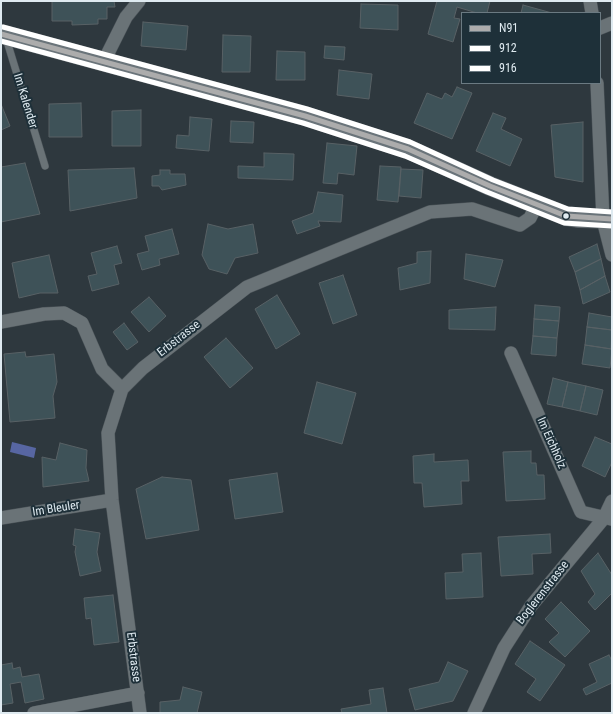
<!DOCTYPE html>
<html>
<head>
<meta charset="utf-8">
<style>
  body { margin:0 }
  #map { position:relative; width:613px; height:714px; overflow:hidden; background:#2e383e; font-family:"Roboto Condensed",sans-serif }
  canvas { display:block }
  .frame { position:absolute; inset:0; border:2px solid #dfeaf0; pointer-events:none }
  .legend { position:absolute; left:461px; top:12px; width:140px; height:72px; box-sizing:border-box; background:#1e3039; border:1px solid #6b7a82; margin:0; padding:5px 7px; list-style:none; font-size:12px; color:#dfeaf0 }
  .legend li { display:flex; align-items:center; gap:8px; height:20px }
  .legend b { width:20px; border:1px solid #6b7a82 }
</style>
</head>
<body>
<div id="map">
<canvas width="613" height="714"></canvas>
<div class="frame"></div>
<ul class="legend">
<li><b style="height:5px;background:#acacac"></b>N91</li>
<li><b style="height:5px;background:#fff"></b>912</li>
<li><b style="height:5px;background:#fff"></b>916</li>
</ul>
</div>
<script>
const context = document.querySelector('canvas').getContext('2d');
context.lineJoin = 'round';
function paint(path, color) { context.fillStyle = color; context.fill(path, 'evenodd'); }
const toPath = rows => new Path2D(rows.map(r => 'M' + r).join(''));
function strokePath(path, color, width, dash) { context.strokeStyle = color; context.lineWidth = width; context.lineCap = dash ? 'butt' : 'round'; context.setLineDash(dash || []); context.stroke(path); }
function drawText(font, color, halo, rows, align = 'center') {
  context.font = font + ' "Roboto Condensed",sans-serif'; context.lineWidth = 4; context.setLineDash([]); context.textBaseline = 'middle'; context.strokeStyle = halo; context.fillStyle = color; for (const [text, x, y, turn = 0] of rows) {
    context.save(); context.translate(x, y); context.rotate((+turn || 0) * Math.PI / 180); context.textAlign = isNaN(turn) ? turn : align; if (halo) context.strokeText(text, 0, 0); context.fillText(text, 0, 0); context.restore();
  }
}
paint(toPath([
  [12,442,36,448,34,458,10,452]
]), '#5766a2');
const building = toPath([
  [52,1,114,1,115,7,107,7,107,19,98,19,98,24,72,25,72,21,52,21,52,1],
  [437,1,490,1,487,13,477,13,457,7,454,18,460,19,453,42,428,34,437,1],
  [361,4,398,5,398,30,360,28,361,4],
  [523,5,552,13,521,13,523,5],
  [143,22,188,26,186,50,141,46,143,22],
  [223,35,251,36,250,72,222,72,223,35],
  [325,46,345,47,344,60,324,58,325,46],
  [277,51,305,52,305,80,276,80,277,51],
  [339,70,372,74,369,99,337,95,339,70],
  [457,87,472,93,452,139,414,123,427,93,442,99,445,93,452,97,457,87],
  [81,103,82,137,49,137,49,104,81,103],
  [1,104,10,126,1,130,1,104],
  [141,110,141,146,112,146,112,111,141,110],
  [493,113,506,118,501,129,522,139,510,166,476,151,493,113],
  [190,117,212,119,209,151,176,148,177,135,189,136,190,117],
  [231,121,254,122,253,143,230,142,231,121],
  [583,122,583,182,555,177,551,125,583,122],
  [327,143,357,146,354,175,338,173,337,184,323,183,327,143],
  [264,153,294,154,293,180,238,178,238,166,264,167,264,153],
  [25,163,40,214,1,222,1,167,25,163],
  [380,166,401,167,398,202,377,200,380,166],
  [134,168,137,198,70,211,68,170,134,168],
  [401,169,423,170,421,198,399,196,401,169],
  [160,170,170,170,170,174,185,174,186,185,162,190,159,186,152,186,152,176,160,175,160,170],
  [318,192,343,195,341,222,318,221,320,226,297,234,292,221,313,213,318,192],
  [208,224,228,229,253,224,258,253,235,258,227,274,209,269,202,255,208,224],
  [172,229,179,254,159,259,160,265,142,270,137,254,149,251,145,236,172,229],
  [597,244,601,259,575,272,569,257,597,244],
  [117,246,122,263,114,265,119,284,92,291,88,276,97,274,91,253,117,246],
  [431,251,430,283,400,290,398,268,417,263,417,252,431,251],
  [466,254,503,260,495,287,464,279,466,254],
  [49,255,58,293,40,293,19,298,12,263,49,255],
  [601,259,605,276,580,290,575,272,601,259],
  [343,275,357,315,333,324,319,283,343,275],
  [605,276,610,292,583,304,580,290,605,276],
  [277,295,300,334,276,349,255,309,277,295],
  [149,297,166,316,149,332,131,312,149,297],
  [535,305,560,307,559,321,534,319,535,305],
  [496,307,495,330,449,329,449,310,496,307],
  [589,313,612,317,612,330,587,327,589,313],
  [534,319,559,321,557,338,533,336,534,319],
  [124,323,138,342,127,350,113,332,124,323],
  [587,327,612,330,611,349,585,345,587,327],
  [533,336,557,338,556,356,531,354,533,336],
  [226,338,253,368,230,388,204,357,226,338],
  [585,345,612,349,610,368,582,364,585,345],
  [25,352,26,357,54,354,57,382,53,396,55,418,10,422,4,354,25,352],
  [553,378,568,382,562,407,547,404,553,378],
  [317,382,356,393,342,444,304,433,317,382],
  [568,382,586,386,580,411,562,407,568,382],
  [586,386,603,390,597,415,580,411,586,386],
  [595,437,612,444,612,462,605,477,582,466,595,437],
  [60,443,87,450,86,468,89,481,43,487,42,457,56,460,60,443],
  [531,451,531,463,536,463,537,475,544,475,545,499,506,501,503,452,531,451],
  [434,454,434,462,468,460,469,481,461,481,462,504,424,507,422,483,414,483,413,456,434,454],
  [277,473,283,512,235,519,229,480,277,473],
  [162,477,191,480,199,530,146,539,136,489,162,477],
  [75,529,100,533,97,552,101,571,80,576,75,552,76,546,73,545,75,529],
  [550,534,551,553,532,554,533,574,501,576,498,537,550,534],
  [481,553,483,597,446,599,445,573,463,572,462,554,481,553],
  [598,553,612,575,612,593,595,610,588,602,595,594,581,571,598,553],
  [113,595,119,642,94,645,91,618,86,619,84,598,113,595],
  [561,602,590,631,565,657,549,642,559,633,545,619,561,602],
  [530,641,565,665,540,701,527,692,536,679,515,664,530,641],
  [609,655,612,661,612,683,586,695,583,689,597,682,589,664,609,655],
  [448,662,468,671,453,701,415,710,409,689,439,682,448,662],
  [12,663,13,669,20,667,22,677,39,674,44,699,25,703,21,682,10,684,13,703,1,705,1,665,12,663],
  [183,687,202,692,197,713,160,713,160,702,180,700,183,687],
  [383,688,387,713,342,713,341,709,371,704,369,690,383,688]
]);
paint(building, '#3e5258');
strokePath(building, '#586165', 1);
const lane = toPath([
  [6,38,45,166]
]);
const street = toPath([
  [590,1,592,13],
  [600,28,612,23],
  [104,61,126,17,139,1],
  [597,83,603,220,612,255],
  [1,322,44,314,64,313,82,323,102,369,122,389],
  [511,353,581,512,611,519],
  [1,518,112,500],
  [34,713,138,693],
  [140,713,112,500,108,433,122,389,143,368,247,287,430,212,472,209,520,225,530,218,537,204],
  [474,713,504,648,531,606,604,518,612,501]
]);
const secondary = toPath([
  [1,34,305,116,408,149,490,186,566,216,579,218,612,219]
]);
strokePath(lane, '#4c5459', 8);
strokePath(street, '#4c5459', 14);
strokePath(secondary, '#4c5459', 20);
strokePath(lane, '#6a7377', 7);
strokePath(street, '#6a7377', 13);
strokePath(secondary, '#6a747a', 19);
strokePath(toPath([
  [1,34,305,116,408,149,490,186,566,216,612,219]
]), '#acacac', 5);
strokePath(toPath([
  [1,41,303,123,405,156,487,192,564,223,612,226]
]), '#fff', 5);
strokePath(toPath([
  [3,27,307,109,410,142,493,180,568,209,612,212]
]), '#fff', 5);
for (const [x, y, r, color] of [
  [566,216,3.5,"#dfeaf0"]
]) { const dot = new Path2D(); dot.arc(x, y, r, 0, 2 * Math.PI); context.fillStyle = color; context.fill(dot); strokePath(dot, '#1e3039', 1.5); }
drawText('12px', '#dfeaf0', '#1e3039', [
  ["Im Kalender",25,101,73],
  ["Erbstrasse",179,339,-38],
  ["Im Eichholz",551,443,66],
  ["Im Bleuler",56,509,-9],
  ["Boglerenstrasse",543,593,-52],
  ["Erbstrasse",133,657,83]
]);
</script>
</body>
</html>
